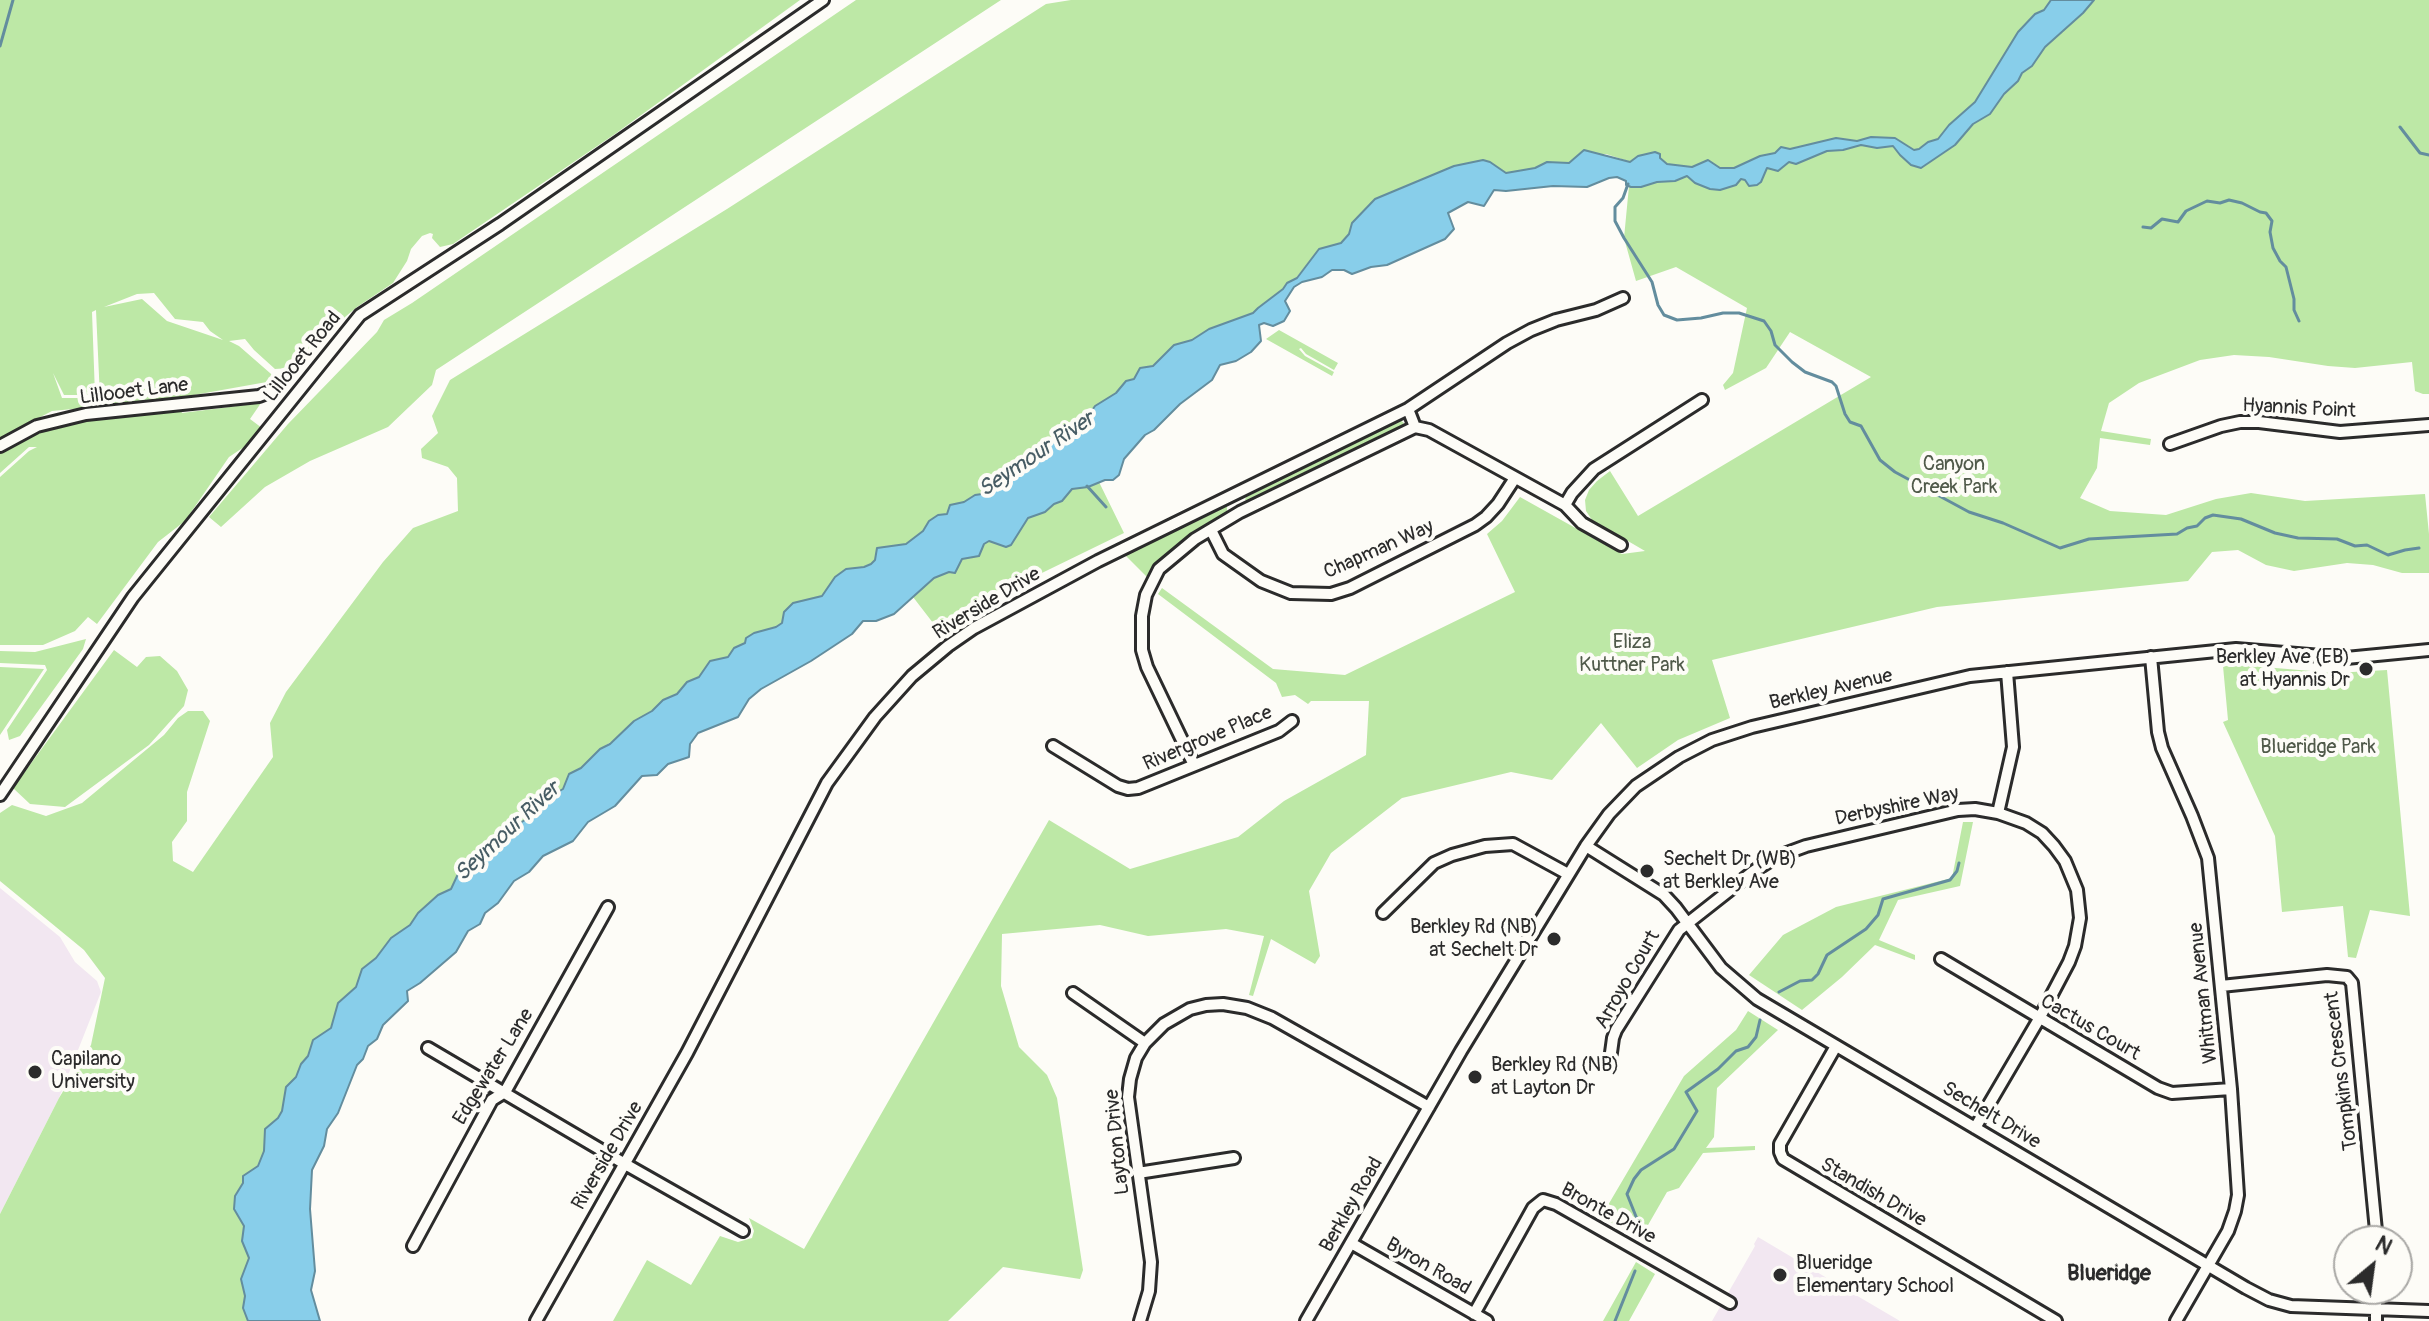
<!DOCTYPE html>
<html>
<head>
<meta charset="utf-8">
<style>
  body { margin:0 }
  #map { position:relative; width:2429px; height:1321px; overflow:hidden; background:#fdfcf7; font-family:Pangolin,sans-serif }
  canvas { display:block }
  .north { position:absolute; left:2333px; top:1225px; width:80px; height:80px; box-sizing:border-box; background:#fdfcf7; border:2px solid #a9a8a5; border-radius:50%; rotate:29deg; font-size:22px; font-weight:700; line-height:32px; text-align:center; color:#2b2b2b }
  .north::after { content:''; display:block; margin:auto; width:28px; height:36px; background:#2b2b2b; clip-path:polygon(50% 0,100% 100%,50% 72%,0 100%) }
</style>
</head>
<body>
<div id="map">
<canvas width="2429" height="1321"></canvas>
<div class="north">N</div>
</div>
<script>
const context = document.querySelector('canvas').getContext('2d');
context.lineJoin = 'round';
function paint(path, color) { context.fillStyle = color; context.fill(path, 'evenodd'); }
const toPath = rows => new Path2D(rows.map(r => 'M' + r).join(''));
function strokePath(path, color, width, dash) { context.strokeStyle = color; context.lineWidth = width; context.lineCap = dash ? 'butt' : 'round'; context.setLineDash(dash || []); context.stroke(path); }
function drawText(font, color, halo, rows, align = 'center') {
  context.font = font + ' Pangolin,sans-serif'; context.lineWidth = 8; context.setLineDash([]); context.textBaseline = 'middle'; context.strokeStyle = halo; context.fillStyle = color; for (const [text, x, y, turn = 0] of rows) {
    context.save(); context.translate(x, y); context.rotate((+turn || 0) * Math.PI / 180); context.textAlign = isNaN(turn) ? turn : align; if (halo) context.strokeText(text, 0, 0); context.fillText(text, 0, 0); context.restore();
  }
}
paint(toPath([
  [0,888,60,937,75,962,97,981,101,992,59,1098,0,1214],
  [1758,1237,1837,1284,1900,1321,1712,1321,1755,1246,1754,1244]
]), '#f2e7f1');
paint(toPath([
  [0,0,800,0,615,134,453,244,440,247,432,238,433,234,430,233,422,236,411,249,407,261,393,283,357,307,315,342,290,368,275,369,254,350,245,339,229,341,239,346,278,380,166,400,52,411,0,438],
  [154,293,175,319,203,322,210,331,223,340,167,321,142,299,104,307,137,294],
  [96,310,100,398,62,398,53,373,64,395,95,395,92,312],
  [856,0,1001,0,436,370,432,385,388,427,310,461,265,487,221,527,209,517,288,424,377,332,384,320,412,303],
  [1071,0,2051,0,2044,10,2034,14,2018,32,1975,102,1949,125,1938,139,1928,142,1919,149,1914,150,1894,138,1871,137,1857,141,1836,138,1790,149,1781,147,1775,153,1760,156,1734,168,1720,168,1708,160,1692,167,1680,166,1667,164,1660,158,1636,160,1631,162,1606,154,1593,154,1569,163,1547,162,1535,168,1506,173,1490,162,1483,160,1454,166,1428,177,1353,223,1349,234,1341,243,1319,249,1296,278,1287,283,1283,289,1258,308,1253,313,1209,329,1192,340,1174,345,1153,366,1134,379,1126,381,1116,393,1095,406,1082,425,1071,431,1062,432,1054,439,1036,460,1024,457,1010,475,992,483,982,495,975,495,964,502,950,505,947,514,938,515,929,521,923,531,906,544,877,548,875,560,871,564,864,567,846,569,835,577,822,596,793,603,782,623,776,627,754,633,745,643,734,648,728,657,710,661,699,677,687,682,677,694,663,700,652,711,634,721,622,735,600,749,581,768,569,774,563,789,540,802,525,820,503,833,492,848,481,851,470,866,458,874,451,889,438,895,418,913,410,925,391,938,376,958,362,969,356,987,338,1003,331,1028,313,1040,308,1056,301,1064,296,1077,286,1087,282,1111,278,1118,265,1129,264,1151,258,1166,243,1176,243,1183,235,1196,234,1209,244,1226,242,1241,249,1258,241,1279,245,1296,243,1308,248,1321,0,1321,0,1214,59,1098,91,1045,105,978,84,950,0,881,0,813,12,805,46,816,82,803,164,735,178,718,188,711,203,711,210,721,187,792,187,821,172,842,173,861,193,872,273,757,270,723,286,692,383,562,413,528,458,511,457,478,448,467,422,458,421,449,438,433,432,416,450,380,727,209,1046,4],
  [2094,0,2429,0,2429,394,2423,394,2415,391,2412,362,2355,368,2328,366,2269,357,2234,355,2200,360,2139,383,2109,403,2101,431,2151,439,2150,445,2100,438,2097,468,2080,498,2110,511,2166,515,2216,499,2251,493,2305,501,2425,494,2429,534,2429,573,2402,573,2373,565,2347,563,2294,571,2266,565,2238,550,2212,552,2188,581,1937,607,1712,660,1730,718,1678,740,1637,768,1601,723,1552,780,1511,772,1402,798,1331,853,1309,891,1320,956,1315,964,1271,939,1253,996,1249,995,1264,936,1226,929,1148,936,1100,925,1002,934,1001,986,1019,1047,1047,1075,1057,1098,1083,1270,1080,1279,1003,1267,948,1321,613,1321,647,1260,691,1285,720,1236,738,1242,752,1238,754,1231,749,1218,804,1249,1049,820,1130,869,1238,837,1284,801,1366,755,1369,701,1311,701,1308,704,1295,695,1282,697,1276,683,1158,594,1162,588,1273,669,1345,675,1515,592,1487,534,1502,521,1520,497,1622,554,1645,551,1592,520,1586,511,1585,500,1589,490,1597,481,1610,471,1638,516,1871,377,1790,332,1766,368,1725,390,1723,385,1733,373,1747,308,1676,267,1636,281,1624,238,1629,186,1641,187,1657,182,1675,181,1687,176,1695,183,1720,190,1735,185,1741,179,1745,180,1749,186,1757,185,1761,182,1767,168,1789,161,1803,162,1810,156,1827,151,1843,150,1861,145,1877,148,1893,146,1900,155,1911,164,1921,167,1955,145,1973,124,1990,114,2004,94,2018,81,2022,73,2032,66,2045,47,2083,13],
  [1279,330,1338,363,1334,370,1306,354,1301,348,1299,349,1305,356,1334,372,1332,376,1266,339],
  [261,403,250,419,262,428,247,445,229,457,185,521,158,542,97,624,88,617,75,631,43,645,0,645,0,477,29,451,37,447,29,447,0,473,0,451,36,431,71,424,179,406,182,413],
  [1400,420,1404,423,1400,428,1249,501,1245,500,1246,497],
  [1099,482,1124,533,1009,589,964,614,940,632,913,597,934,578,949,572,955,573,962,559,989,541,1006,547,1010,545,1028,518,1045,512,1054,504,1062,501,1071,489,1088,487],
  [1225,507,1227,507,1227,512,1187,537,1164,557,1147,577,1125,555],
  [86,639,83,649,20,736,9,740,7,730,47,670,45,665,0,663,0,651,35,652],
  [114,650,137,667,146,657,160,656,177,671,188,690,184,706,149,745,65,807,30,804,13,788],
  [2240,665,2335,673,2387,670,2410,916,2370,910,2356,958,2348,957,2343,906,2282,912,2275,836,2223,722,2228,720,2223,666],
  [0,667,44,669,0,735],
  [1963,822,1973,822,1960,886,1898,900,1879,940,1915,955,1915,960,1875,945,1842,977,1802,1010,1749,975,1783,935,1836,907,1952,878],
  [1748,1011,1778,1030,1717,1088,1714,1137,1706,1148,1755,1146,1755,1150,1703,1153,1679,1188,1667,1192,1640,1239,1601,1217,1684,1076,1736,1030],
  [1636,1262,1655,1274,1629,1321,1603,1321]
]), '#bde8a6');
const water = toPath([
  [2051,0,2094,0,2083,13,2045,47,2032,66,2022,73,2018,81,2004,94,1990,114,1973,124,1955,145,1921,168,1911,165,1900,155,1893,146,1877,148,1861,145,1843,150,1827,151,1796,164,1789,162,1778,171,1767,168,1761,182,1757,185,1749,186,1745,180,1741,179,1736,185,1720,190,1710,189,1695,183,1687,176,1675,181,1657,182,1641,187,1631,187,1626,185,1626,181,1617,177,1609,178,1587,187,1553,186,1506,191,1494,190,1484,206,1468,202,1448,213,1454,229,1445,239,1387,265,1371,267,1352,274,1344,270,1332,270,1322,277,1302,282,1294,287,1285,301,1290,311,1284,321,1273,326,1264,323,1259,325,1261,341,1251,352,1236,361,1220,365,1212,380,1180,404,1154,430,1145,435,1124,459,1119,475,1113,480,1105,480,1088,487,1072,489,1062,501,1054,504,1045,512,1028,518,1011,545,1006,547,989,541,984,544,979,556,962,559,955,573,949,572,934,578,894,614,876,621,863,621,852,634,811,661,761,689,749,699,738,717,698,733,690,744,689,757,668,764,657,775,642,776,615,806,588,822,573,841,543,856,529,872,514,881,498,903,485,913,480,924,468,931,456,952,420,983,407,991,408,1001,383,1025,377,1039,368,1046,363,1059,357,1065,338,1113,327,1129,324,1146,312,1170,310,1209,315,1271,311,1290,320,1321,248,1321,243,1308,245,1296,241,1279,249,1258,242,1241,244,1226,234,1209,235,1196,243,1183,243,1176,258,1166,264,1151,265,1129,278,1118,282,1111,286,1087,296,1077,301,1064,308,1056,313,1040,331,1028,338,1003,356,987,362,969,376,958,391,938,410,925,418,913,438,895,451,889,458,874,470,866,481,851,492,848,503,833,525,820,540,802,563,789,569,774,581,768,600,749,610,744,634,721,652,711,663,700,677,694,687,682,699,677,710,661,728,657,734,648,745,643,746,638,754,633,776,627,782,623,784,612,793,603,822,596,835,577,846,569,864,567,871,564,875,560,877,548,906,544,923,531,929,521,938,515,947,514,950,505,964,502,975,495,982,494,992,483,1010,475,1024,457,1036,460,1054,439,1062,432,1071,431,1082,425,1095,406,1116,393,1126,381,1134,379,1140,368,1153,366,1174,345,1192,340,1209,329,1253,313,1258,308,1283,289,1287,283,1297,278,1319,249,1341,243,1349,234,1352,223,1375,199,1454,166,1483,160,1490,162,1506,173,1535,168,1547,162,1569,163,1584,150,1630,162,1638,156,1655,152,1660,154,1660,158,1667,164,1692,167,1708,160,1720,168,1734,168,1760,156,1775,153,1781,147,1790,149,1836,138,1857,141,1871,137,1895,138,1914,150,1919,149,1928,142,1938,139,1949,125,1975,102,2018,32,2035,14,2044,10,2051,0]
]);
paint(water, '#88ceea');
strokePath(water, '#638d9e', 2);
strokePath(toPath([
  [0,46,13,0],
  [2400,127,2420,153,2429,155],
  [1628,184,1623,198,1615,207,1615,221,1624,238,1652,282,1658,305,1664,315,1677,320,1701,318,1723,313,1739,313,1764,321,1771,331,1775,345,1792,362,1805,372,1832,382,1836,386,1845,414,1850,422,1861,426,1880,460,1895,472,1969,512,2003,523,2060,548,2089,539,2177,534,2187,528,2197,526,2205,518,2213,515,2241,519,2275,533,2298,538,2337,539,2355,546,2367,545,2388,555,2405,550,2419,548],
  [2143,227,2151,228,2162,219,2178,222,2186,211,2207,201,2220,203,2229,200,2242,203,2260,212,2266,213,2272,221,2270,232,2273,248,2280,261,2286,267,2294,299,2294,310,2299,321],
  [1087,486,1106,507],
  [1779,992,1800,981,1812,980,1818,974,1827,955,1866,929,1878,915,1883,899,1950,880,1957,871,1959,863],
  [1636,1231,1637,1219,1627,1194,1634,1179,1641,1170,1674,1149,1697,1111,1686,1092,1718,1069,1736,1051,1748,1047,1756,1037,1760,1020],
  [1615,1321,1635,1271]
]), '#638d9e', 3);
const minor = toPath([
  [1408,409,1415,427,1429,430,1565,505,1582,523,1621,545],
  [2170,444,2221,426,2240,422,2259,422,2340,432,2429,425],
  [0,446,37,426,86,414,259,396,277,389],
  [1565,505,1572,493,1594,469,1702,400],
  [1211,530,1223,554,1261,581,1291,593,1331,594,1350,588,1475,525,1486,517,1498,504,1515,478],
  [2151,657,2158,732,2162,748,2192,816,2208,858,2231,1089,2238,1195,2235,1211,2228,1231,2176,1321],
  [1053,746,1118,786,1128,789,1138,788,1279,731,1292,721],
  [1194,765,1147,667,1142,650,1142,616,1146,595,1159,569,1195,539,1240,512,1415,427],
  [0,795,133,597,360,315,500,224,823,0],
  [1998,813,2013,747,2007,672],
  [1586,846,1664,895,1676,908,1721,968,1757,999,2246,1288,2269,1300,2291,1306,2429,1311],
  [1383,913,1434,863,1452,855,1485,846,1513,844,1568,874],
  [1941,959,2158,1088,2172,1093,2231,1089],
  [2221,986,2327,975,2347,977,2352,983,2377,1241],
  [1073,993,1145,1043],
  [1836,1046,1780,1144,1780,1152,1783,1159,2056,1321],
  [428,1048,625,1164,743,1231],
  [1610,1060,1613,1038,1616,1030,1679,930,1754,871,1776,857,1806,846,1958,810,1975,809,1998,813,2026,823,2042,833,2054,846,2065,861,2077,890,2080,918,2075,946,2069,962,2039,1019,1975,1128],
  [1138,1173,1234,1158],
  [1351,1243,1487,1321],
  [413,1246,492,1100,505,1092,608,907],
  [1474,1314,1533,1208,1543,1200,1556,1204,1730,1303],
  [536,1321,687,1053,827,783,875,717,912,676,948,646,974,628,1098,561,1408,409,1507,343,1531,330,1556,320,1596,310,1623,298],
  [1140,1321,1149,1291,1151,1262,1128,1097,1130,1079,1136,1058,1145,1043,1164,1024,1190,1009,1206,1005,1223,1004,1247,1008,1272,1018,1429,1107],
  [1306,1321,1461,1051,1586,846,1609,814,1636,786,1679,757,1712,740,1752,727,1970,676,2236,649,2346,658,2429,650],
  [2376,1321,2376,1289]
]);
strokePath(minor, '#2b2b2b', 16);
strokePath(minor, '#fdfcf7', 10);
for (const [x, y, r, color] of [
  [2366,669,8,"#2b2b2b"],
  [1647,871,8,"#2b2b2b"],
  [1554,939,8,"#2b2b2b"],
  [35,1072,8,"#2b2b2b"],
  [1475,1077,8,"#2b2b2b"],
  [1780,1275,8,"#2b2b2b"]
]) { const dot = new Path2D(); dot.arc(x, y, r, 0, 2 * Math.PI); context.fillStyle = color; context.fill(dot); strokePath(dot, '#fdfcf7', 3); }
drawText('20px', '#2b2b2b', '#fdfcf7', [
  ["Lillooet Road",303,357,-51],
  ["Lillooet Lane",134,392,-7],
  ["Hyannis Point",2299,409,3],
  ["Chapman Way",1379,550,-24],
  ["Riverside Drive",987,604,-31],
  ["Berkley Avenue",1831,690,-13],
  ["Rivergrove Place",1208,739,-23],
  ["Derbyshire Way",1897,807,-12],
  ["Arroyo Court",1628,980,-60],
  ["Whitman Avenue",2204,993,-96],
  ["Cactus Court",2090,1028,30],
  ["Edgewater Lane",494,1067,-58],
  ["Tompkins Crescent",2342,1071,-97],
  ["Sechelt Drive",1991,1116,31],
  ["Layton Drive",1118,1142,-96],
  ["Riverside Drive",608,1156,-60],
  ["Standish Drive",1873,1193,30],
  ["Berkley Road",1352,1205,-60],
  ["Bronte Drive",1608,1214,29],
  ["Byron Road",1428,1267,30]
]);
drawText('20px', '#505a4a', '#fdfcf7', [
  ["Canyon",1954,465],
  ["Creek Park",1954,488],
  ["Eliza",1632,643],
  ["Kuttner Park",1632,666],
  ["Blueridge Park",2318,748]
]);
drawText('20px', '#2b2b2b', '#fdfcf7', [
  ["Berkley Ave (EB)",2350,658,"right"],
  ["at Hyannis Dr",2350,681,"right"],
  ["Sechelt Dr (WB)",1663,860],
  ["at Berkley Ave",1663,883],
  ["Berkley Rd (NB)",1538,928,"right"],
  ["at Sechelt Dr",1538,951,"right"],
  ["Capilano",51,1060],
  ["University",51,1083],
  ["Berkley Rd (NB)",1491,1066],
  ["at Layton Dr",1491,1089],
  ["Blueridge",1796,1264],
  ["Elementary School",1796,1287]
], 'left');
drawText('italic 22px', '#475c64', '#fdfcf7', [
  ["Seymour River",1037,455,-34],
  ["Seymour River",508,832,-43]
]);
drawText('bold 22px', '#2b2b2b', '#fdfcf7', [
  ["Blueridge",2109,1274]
]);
</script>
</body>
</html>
